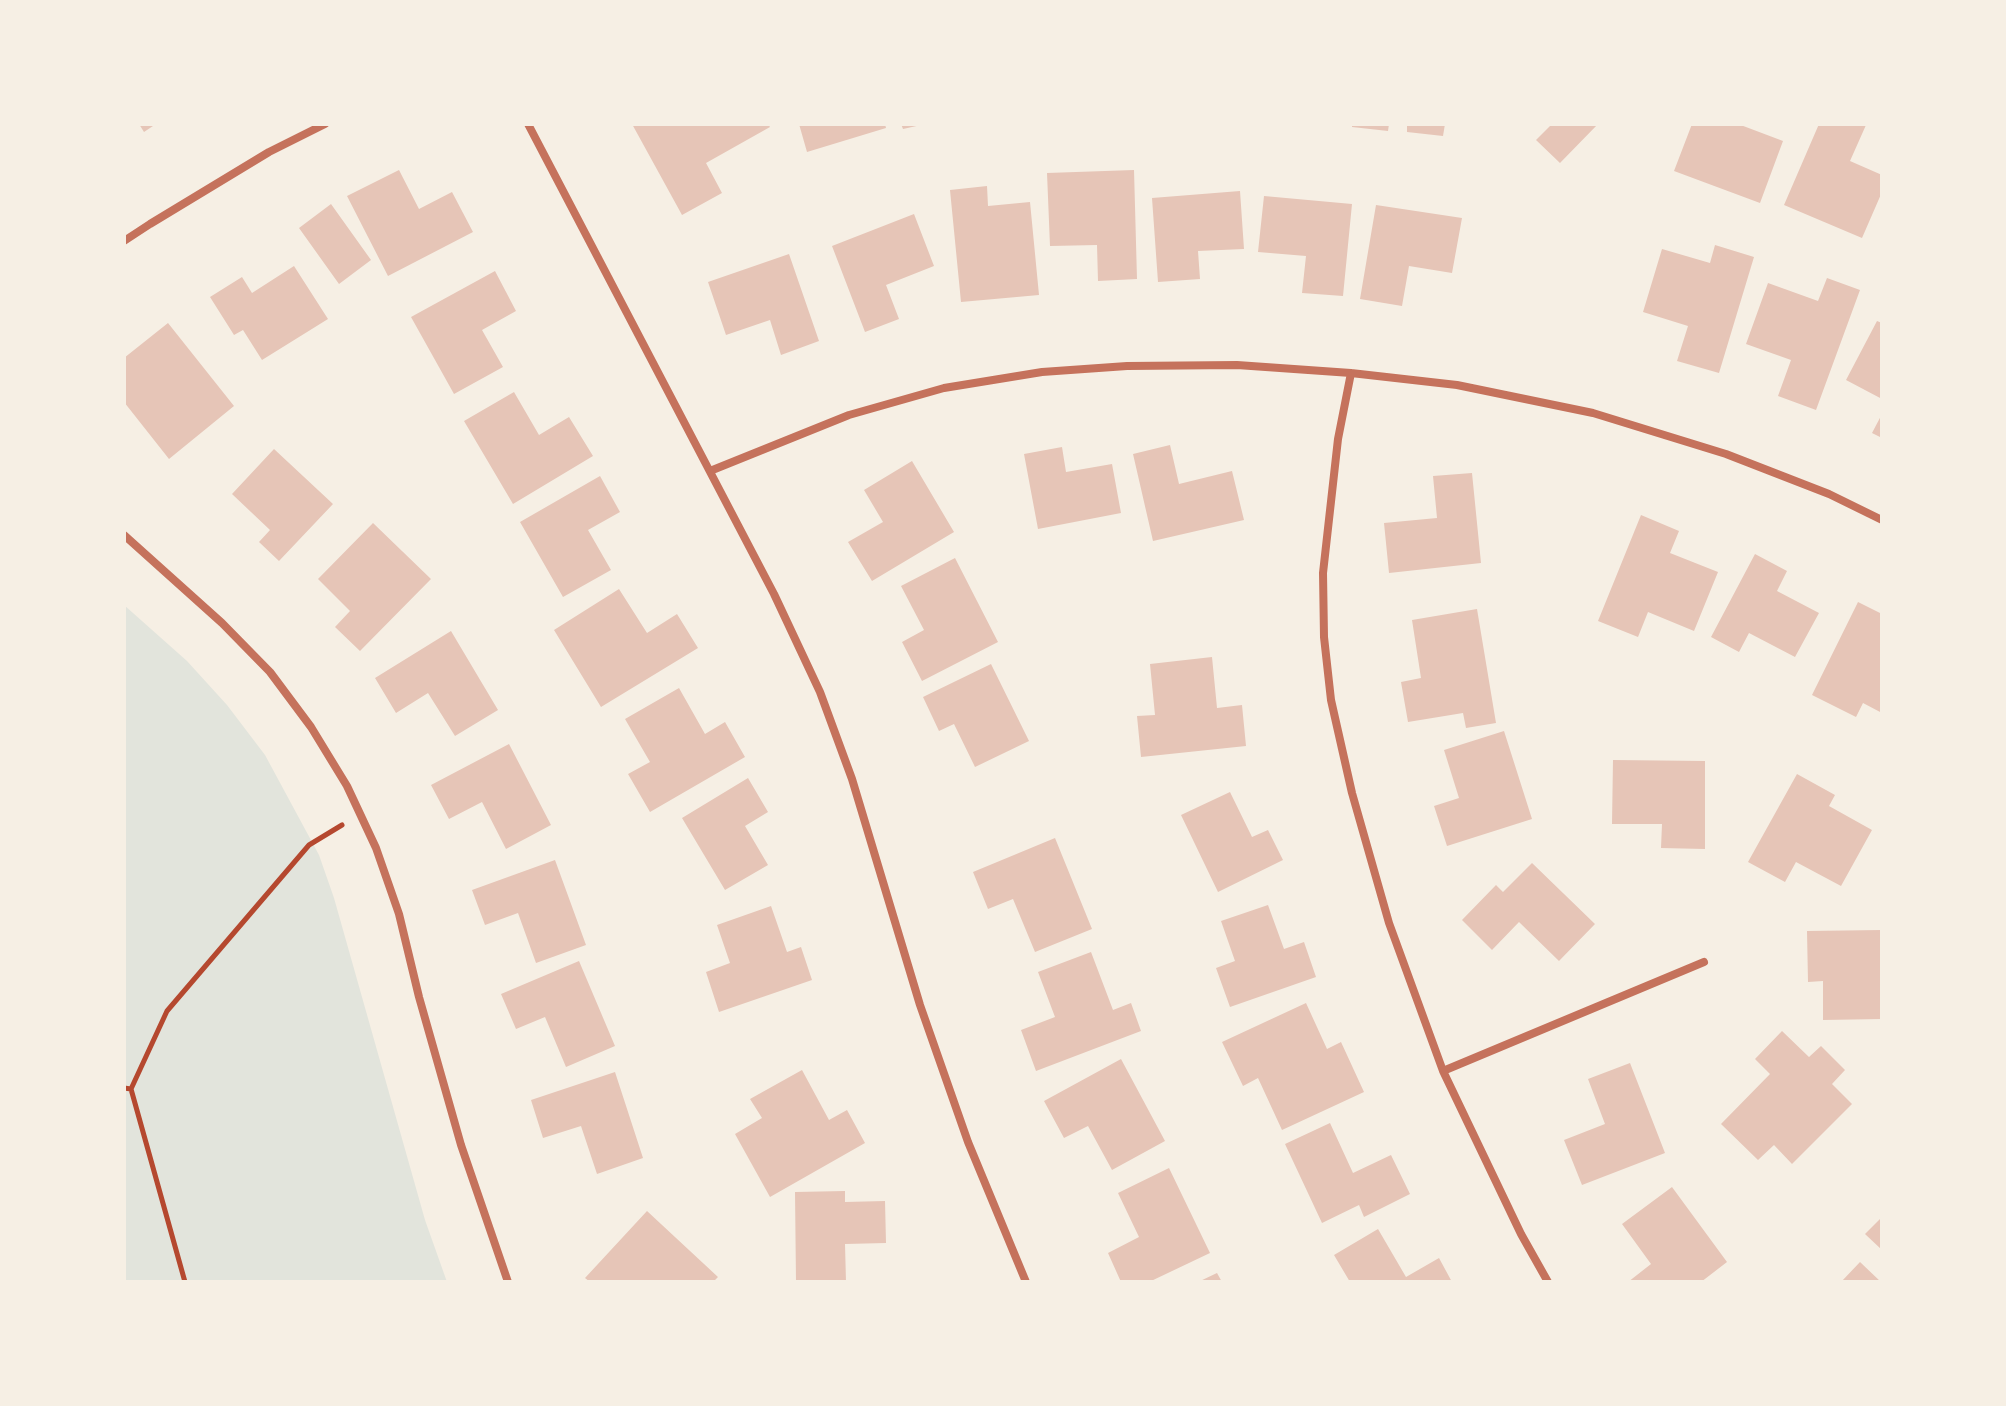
<!DOCTYPE html>
<html>
<head>
<meta charset="utf-8">
<style>
  body { margin:0 }
  #map { position:relative; width:2006px; height:1406px; overflow:hidden; background:#f6efe4; font-family:Commissioner,sans-serif }
  canvas { display:block }
  .frame { position:absolute; inset:0; border:126px solid #f6efe4; pointer-events:none }
</style>
</head>
<body>
<div id="map">
<canvas width="2006" height="1406"></canvas>
<div class="frame"></div>
</div>
<script>
const context = document.querySelector('canvas').getContext('2d');
context.lineJoin = 'round';
function paint(path, color) { context.fillStyle = color; context.fill(path, 'evenodd'); }
const toPath = rows => new Path2D(rows.map(r => 'M' + r).join(''));
function strokePath(path, color, width, dash) { context.strokeStyle = color; context.lineWidth = width; context.lineCap = dash ? 'butt' : 'round'; context.setLineDash(dash || []); context.stroke(path); }
paint(toPath([
  [124,605,187,661,227,705,265,755,319,855,334,898,425,1220,447,1282,124,1282]
]), '#e2e4dc');
paint(toPath([
  [139,124,156,124,144,132],
  [632,124,768,124,770,127,706,163,722,193,682,215],
  [799,124,885,124,886,128,807,152],
  [901,124,921,124,921,125,903,129],
  [1352,124,1389,124,1388,131,1352,127],
  [1407,124,1445,124,1443,136,1407,132],
  [1552,124,1598,124,1560,163,1536,140],
  [1692,124,1738,124,1783,141,1760,203,1674,171],
  [1819,124,1866,125,1850,161,1882,175,1882,192,1862,238,1784,205],
  [399,170,419,209,452,192,473,232,388,276,347,196],
  [1134,170,1137,279,1098,281,1097,245,1050,246,1047,173],
  [987,186,988,206,1030,202,1039,295,961,302,950,190],
  [1240,191,1244,249,1198,251,1200,279,1158,282,1152,198],
  [1264,196,1352,204,1343,296,1302,293,1306,256,1258,252],
  [331,204,371,260,339,284,299,228],
  [1376,205,1462,218,1452,273,1409,266,1402,306,1360,299],
  [914,214,934,266,886,285,899,319,865,332,832,246],
  [1715,245,1754,257,1719,373,1677,361,1688,326,1643,312,1662,249,1710,263],
  [789,254,819,341,781,355,770,320,726,335,708,282],
  [294,266,328,319,262,360,243,330,234,335,210,297,242,277,252,293],
  [495,271,516,311,482,330,503,367,454,394,411,317],
  [1827,278,1860,290,1816,410,1778,396,1791,360,1746,344,1768,283,1818,301],
  [1877,321,1882,323,1882,399,1846,380],
  [168,323,234,406,169,459,124,402,124,358],
  [514,392,539,435,569,417,593,456,513,504,464,421],
  [1882,414,1882,438,1872,433],
  [1170,445,1179,484,1232,471,1244,520,1153,541,1133,454],
  [1062,447,1066,472,1112,464,1121,513,1038,529,1024,454],
  [274,449,333,504,279,561,259,542,270,530,232,494],
  [912,461,954,532,872,581,848,542,883,522,864,490],
  [1472,473,1481,563,1389,573,1384,523,1437,518,1433,476],
  [600,476,620,512,588,530,611,570,563,597,520,522],
  [1641,515,1679,531,1670,553,1718,572,1694,631,1648,612,1638,637,1598,621],
  [373,523,431,579,360,651,335,627,350,611,318,579],
  [1755,554,1787,571,1777,591,1819,613,1795,657,1749,633,1739,652,1711,637],
  [955,558,998,642,922,681,902,642,924,630,901,586],
  [619,589,647,633,677,614,698,648,601,707,554,630],
  [1858,602,1882,614,1882,713,1863,703,1856,717,1812,695],
  [1477,609,1496,723,1466,728,1463,713,1408,722,1401,682,1421,678,1412,620],
  [451,631,498,710,455,736,428,693,396,713,375,678],
  [1212,657,1217,708,1242,705,1246,746,1141,757,1137,716,1155,715,1150,664],
  [991,664,1029,741,975,767,954,724,939,731,923,697],
  [679,688,705,734,725,722,745,757,650,812,628,774,650,762,625,719],
  [1504,731,1532,819,1447,846,1434,806,1459,798,1444,750],
  [509,744,551,825,506,849,482,802,449,819,431,785],
  [1613,760,1705,761,1705,849,1661,848,1662,824,1612,824],
  [1797,774,1835,795,1829,806,1872,830,1841,886,1796,862,1785,882,1748,862],
  [748,778,768,812,745,826,768,865,725,890,682,818],
  [1230,792,1252,837,1268,830,1283,860,1218,892,1181,815],
  [1055,838,1092,929,1035,952,1013,899,988,909,973,872],
  [555,860,586,945,536,963,518,913,485,925,472,890],
  [1532,863,1595,924,1559,961,1519,922,1492,950,1462,920,1496,885,1503,892],
  [1268,905,1284,949,1304,942,1316,977,1230,1007,1216,968,1235,961,1221,921],
  [771,906,787,952,801,947,812,980,719,1012,706,972,730,963,717,925],
  [1882,930,1882,1019,1823,1020,1823,981,1808,982,1807,931],
  [1091,952,1113,1010,1131,1003,1141,1031,1036,1071,1021,1030,1055,1017,1038,972],
  [579,961,615,1046,566,1067,545,1017,516,1029,501,994],
  [1306,1003,1327,1049,1341,1042,1364,1092,1282,1130,1258,1078,1243,1086,1222,1042],
  [1782,1031,1809,1057,1821,1046,1845,1070,1832,1084,1852,1104,1792,1164,1774,1145,1758,1160,1721,1124,1770,1074,1755,1059],
  [1121,1059,1165,1141,1112,1170,1088,1126,1064,1138,1044,1101],
  [1630,1063,1665,1153,1582,1185,1564,1140,1605,1124,1588,1079],
  [802,1070,829,1120,847,1110,865,1143,770,1197,735,1134,762,1118,750,1099],
  [615,1072,643,1158,597,1174,581,1126,543,1138,531,1100],
  [1330,1123,1353,1173,1391,1155,1410,1194,1364,1217,1359,1205,1322,1223,1285,1144],
  [1169,1168,1210,1253,1149,1282,1121,1282,1108,1253,1139,1237,1118,1193],
  [1672,1187,1727,1262,1701,1282,1628,1282,1651,1264,1622,1224],
  [845,1191,845,1202,885,1201,886,1243,845,1244,846,1282,796,1282,795,1192],
  [647,1211,718,1277,713,1282,651,1282,648,1280,646,1282,590,1282,585,1278],
  [1882,1217,1882,1250,1865,1234],
  [1378,1229,1406,1277,1439,1258,1452,1282,1350,1282,1334,1255],
  [1860,1262,1881,1282,1841,1282],
  [1217,1273,1222,1282,1198,1282]
]), '#e6c5b7');
strokePath(toPath([
  [124,1088,131,1089,167,1011,309,845,342,825],
  [131,1089,185,1282]
]), '#b5482f', 5);
strokePath(toPath([
  [528,124,774,594,820,692,852,779,920,1005,968,1142,1026,1282],
  [124,241,150,224,269,152,325,124],
  [1351,373,1338,439,1323,573,1324,637,1331,700,1352,793,1389,923,1443,1071,1521,1234,1548,1282],
  [710,471,849,415,944,388,1042,372,1127,366,1237,365,1351,373,1457,385,1593,413,1726,454,1829,494,1882,520],
  [124,535,222,623,270,672,311,727,347,786,376,848,399,914,419,997,461,1145,508,1282],
  [1443,1071,1704,962]
]), '#c5725c', 8);
</script>
</body>
</html>
